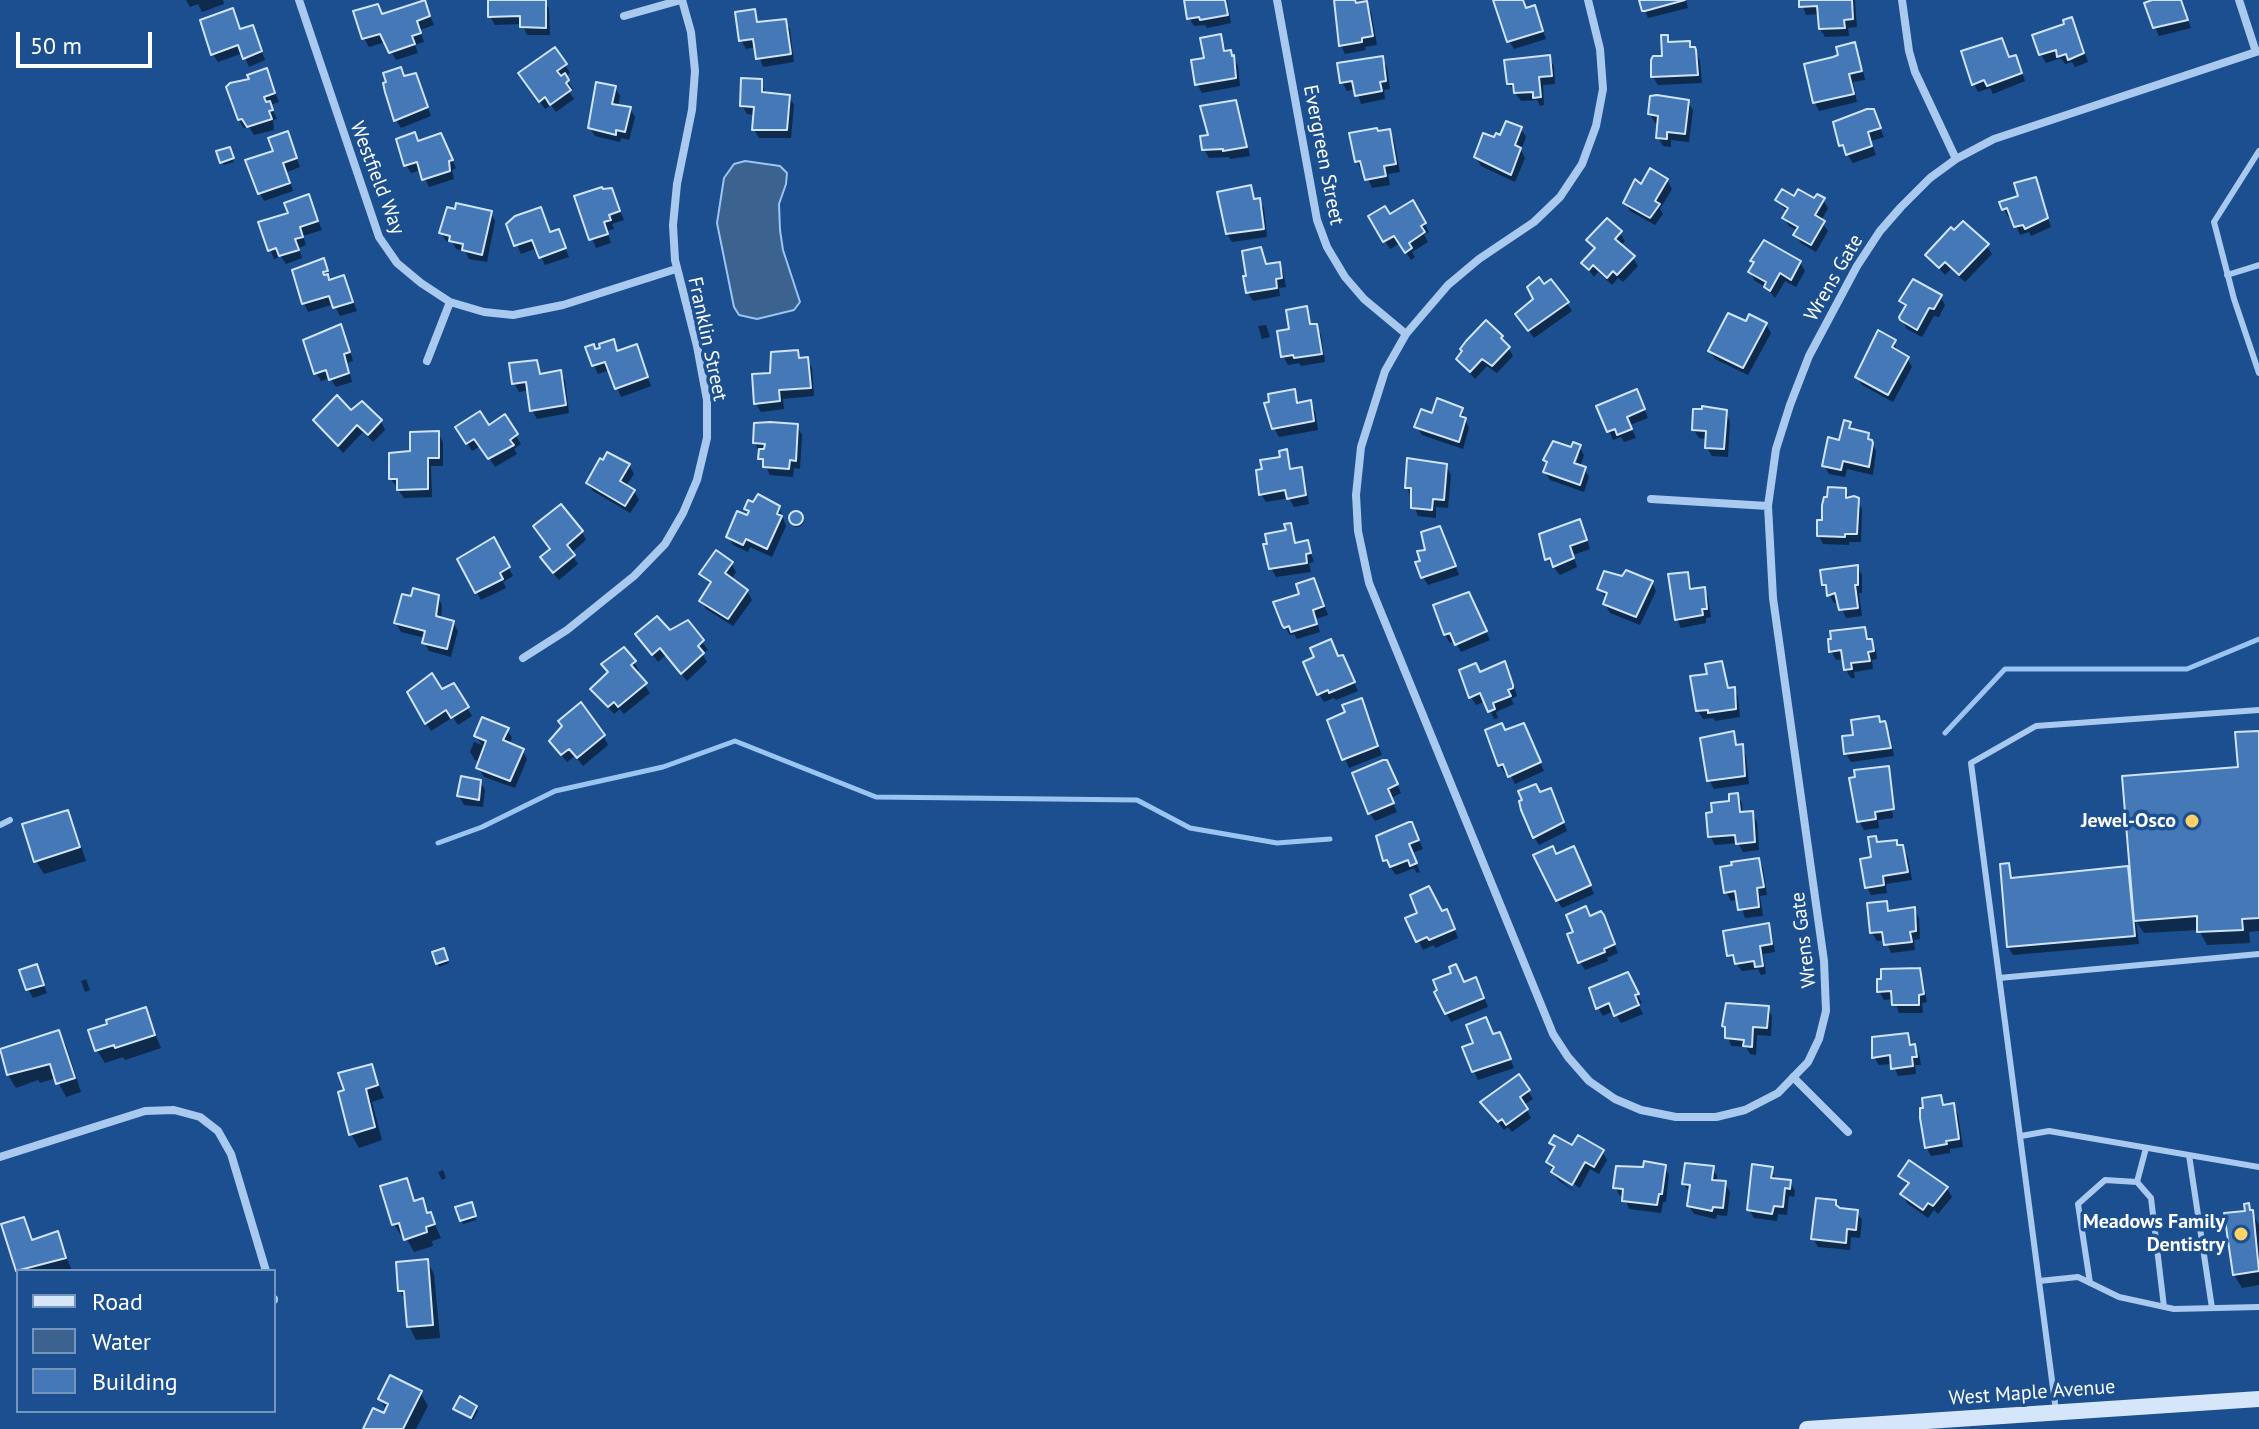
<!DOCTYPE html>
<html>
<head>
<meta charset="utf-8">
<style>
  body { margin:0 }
  #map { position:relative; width:2259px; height:1429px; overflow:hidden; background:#1b4f8f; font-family:"PT Sans",sans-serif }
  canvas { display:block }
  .legend { position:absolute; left:16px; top:1269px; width:260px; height:144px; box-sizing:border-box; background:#1b4f8f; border:2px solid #7695bc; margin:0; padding:10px 14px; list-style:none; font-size:24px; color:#fff }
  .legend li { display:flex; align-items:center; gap:16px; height:40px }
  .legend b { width:40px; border:2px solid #7695bc }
  .scale { position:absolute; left:16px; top:32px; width:136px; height:36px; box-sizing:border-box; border:4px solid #fff; border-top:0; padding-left:10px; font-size:24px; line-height:28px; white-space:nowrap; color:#fff; -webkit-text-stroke:6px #1b4f8f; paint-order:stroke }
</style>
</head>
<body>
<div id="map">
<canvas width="2259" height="1429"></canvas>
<ul class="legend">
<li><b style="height:10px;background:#d6e6fa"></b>Road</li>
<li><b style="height:22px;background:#3c6290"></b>Water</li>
<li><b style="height:22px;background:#4478b7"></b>Building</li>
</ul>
<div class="scale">50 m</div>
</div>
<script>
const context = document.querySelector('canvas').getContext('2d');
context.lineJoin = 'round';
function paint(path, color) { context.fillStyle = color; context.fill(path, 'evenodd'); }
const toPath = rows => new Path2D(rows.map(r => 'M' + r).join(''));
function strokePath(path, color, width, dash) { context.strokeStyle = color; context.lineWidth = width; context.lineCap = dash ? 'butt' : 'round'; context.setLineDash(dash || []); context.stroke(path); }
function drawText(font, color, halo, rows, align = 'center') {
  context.font = font + ' "PT Sans",sans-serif'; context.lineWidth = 7; context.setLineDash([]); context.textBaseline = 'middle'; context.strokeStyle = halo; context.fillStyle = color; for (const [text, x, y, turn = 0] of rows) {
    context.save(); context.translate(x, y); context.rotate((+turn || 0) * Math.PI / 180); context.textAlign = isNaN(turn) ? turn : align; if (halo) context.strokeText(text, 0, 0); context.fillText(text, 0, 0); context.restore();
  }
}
const water = toPath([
  [745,161,780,166,787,173,786,184,779,204,780,230,783,250,800,302,794,310,757,319,739,315,734,307,717,223,724,178,734,164,745,161]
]);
paint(water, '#3c6290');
strokePath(water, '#9cc4f0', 2);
paint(toPath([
  [186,0,223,0,224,4,202,12,198,4,190,7],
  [490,0,544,0,549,9,550,35,527,35,522,24,495,25,490,16],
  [1186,0,1227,0,1231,23,1207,28,1205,25,1194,26,1189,18],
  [1336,0,1355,0,1358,5,1366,3,1371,12,1377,45,1365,47,1366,50,1345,54,1341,45],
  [1502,0,1524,0,1527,9,1534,7,1546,39,1514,49,1509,41],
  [1641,0,1686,0,1688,8,1648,18],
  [1801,0,1855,0,1857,27,1848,28,1849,36,1825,37,1820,29,1820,14,1806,15],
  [2180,0,2191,28,2159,36,2155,27],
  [424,2,434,25,420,30,424,42,415,45,418,53,396,60,386,42,369,47,364,38,383,16],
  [233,11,241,31,256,36,265,60,249,67,243,53,218,62,213,54],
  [754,11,760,24,785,21,790,29,794,62,763,67,756,47,746,49,741,40],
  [2072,19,2088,62,2075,67,2072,62,2065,64,2061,58,2046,63,2041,54],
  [1220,36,1227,52,1230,52,1238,66,1240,86,1202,93,1197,84,1206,59],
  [1667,37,1671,44,1689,43,1694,49,1700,61,1702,83,1658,85,1653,77,1664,58],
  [2001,41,2010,59,2019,65,2025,81,1993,94,1990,88,1978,92,1974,84],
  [1854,45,1859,53,1865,80,1853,82,1857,102,1819,111,1815,103],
  [1549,58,1554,66,1555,84,1543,85,1544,105,1540,106,1537,100,1521,101,1509,84],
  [1382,59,1387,67,1390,89,1384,90,1385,99,1361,104,1356,89,1347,91,1342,82],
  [565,65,570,73,565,77,573,89,569,92,574,99,556,112,551,105,545,109,526,82],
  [400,69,405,78,415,75,431,116,401,128,396,120],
  [266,70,279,102,270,105,277,119,273,120,274,130,254,135,249,127,244,128,239,120,251,80],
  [761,81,766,95,789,97,794,105,791,138,759,138,754,129,755,115,747,114,742,106],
  [615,88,620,96,618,107,630,109,635,117,629,140,621,138,620,142,595,136,590,128],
  [1235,102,1240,111,1250,156,1230,159,1229,157,1209,158,1204,149],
  [1688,102,1693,110,1689,142,1671,140,1671,147,1663,146,1658,138,1659,123,1655,123,1650,114],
  [1873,111,1884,137,1871,141,1876,155,1853,163,1841,145],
  [1521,129,1526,137,1521,150,1525,158,1515,182,1481,166,1476,157,1495,140],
  [1389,131,1394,140,1400,172,1388,174,1390,185,1372,188,1364,169,1361,170,1357,162,1378,133],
  [287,133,300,167,287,172,293,191,264,201,260,193],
  [419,142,445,144,456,168,452,170,454,179,429,187,421,170,411,173,406,165],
  [231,153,234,162,224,165,222,162],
  [1667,180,1672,189,1660,209,1663,214,1655,225,1630,211,1625,203,1641,186],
  [2035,180,2051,227,2031,236,2029,232,2020,235,2012,216,2008,217,2004,209,2021,197],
  [1250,187,1256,200,1259,200,1264,208,1267,237,1232,242,1227,234],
  [611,190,624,220,612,224,614,229,607,231,611,243,596,248,577,198],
  [308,197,322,230,303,236,306,245,299,248,302,258,286,264,281,256,274,259,260,224,290,214],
  [1795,199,1823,200,1828,208,1821,221,1828,231,1816,252,1801,243,1796,235,1798,231,1789,226,1784,218,1787,212,1777,200],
  [1412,202,1429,232,1424,235,1428,242,1412,252,1415,257,1411,260,1400,243,1390,249,1370,217,1389,217],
  [540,210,551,234,558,231,569,257,545,265,537,248,521,254,509,225],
  [490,212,495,221,487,262,469,259,465,251,456,249,453,243,446,241,441,232],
  [1620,233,1625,241,1620,246,1633,258,1638,266,1623,282,1618,278,1612,285,1598,272,1594,277,1584,263,1595,251,1589,240],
  [1987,246,1992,254,1965,282,1951,269,1945,275,1928,255],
  [1260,250,1267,266,1279,264,1283,272,1286,287,1279,288,1280,296,1253,301,1248,293,1245,278],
  [323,260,332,281,344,277,357,311,340,316,334,304,308,312,304,303],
  [1800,262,1805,271,1796,287,1785,281,1775,298,1766,287,1755,281,1750,272],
  [1940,296,1945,305,1939,317,1934,316,1922,337,1907,329,1902,320,1906,309,1902,301],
  [1567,303,1572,311,1534,338,1523,323],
  [1306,308,1312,326,1316,326,1321,335,1325,362,1301,366,1299,363,1288,365,1283,356,1291,331],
  [1747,324,1766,324,1771,333,1748,375,1715,359,1710,351],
  [1266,325,1270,337,1262,339,1258,326],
  [345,335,353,361,347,363,352,382,336,387,330,378,321,381,316,373],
  [1502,337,1513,356,1497,373,1487,366,1475,379,1458,359],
  [613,342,618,352,636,347,651,386,621,397,610,370,598,374,594,365],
  [1894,342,1898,353,1907,358,1912,367,1893,402,1862,385,1857,377],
  [797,352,801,360,807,360,812,368,814,396,783,399,784,409,761,412,756,404,772,375],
  [536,362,542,375,560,372,565,381,569,413,537,419,532,410,530,390,519,392,514,383],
  [1294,391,1300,404,1310,403,1315,411,1318,430,1279,437,1274,428],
  [1641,400,1648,418,1630,425,1636,438,1624,442,1621,437,1613,440,1609,431],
  [1461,410,1469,428,1463,449,1422,435,1417,427,1433,415],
  [1703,411,1725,412,1730,421,1728,457,1712,456,1707,448,1708,439,1699,438,1694,430],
  [351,413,381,421,385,430,373,442,363,432,343,453,315,421],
  [504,417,521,444,514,449,517,454,495,467,481,446,472,451,458,428,488,428],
  [1850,424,1854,431,1868,435,1876,451,1873,475,1847,469,1845,477,1829,474,1824,465,1841,442],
  [797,426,802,435,800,469,794,468,793,477,770,475,755,443],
  [438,433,443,442,443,466,431,466,432,497,404,498,391,479,412,452],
  [1579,446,1584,455,1580,467,1584,469,1589,477,1584,492,1550,480,1545,472,1548,464,1546,460],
  [1575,455,1579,455,1573,473,1569,472],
  [1285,451,1292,471,1301,469,1305,478,1309,504,1294,507,1289,498,1266,502,1261,494],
  [603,462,629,465,634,474,626,486,634,491,639,500,630,513,593,491,588,483],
  [1446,466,1451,475,1448,508,1436,507,1436,518,1418,516,1407,487],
  [1845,490,1850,499,1857,500,1862,509,1861,542,1849,542,1849,545,1823,544,1819,536,1824,522],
  [779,507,786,526,772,557,750,547,748,552,733,545,728,537,748,518,750,514,747,509],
  '790 520a7 7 0 1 1 14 0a7 7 0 1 1-14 0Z',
  [1290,525,1297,545,1307,543,1314,562,1309,563,1311,572,1276,577,1271,568],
  [1584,530,1590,549,1573,555,1577,567,1560,575,1547,559],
  [582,532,586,540,571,553,578,564,559,580,547,566,552,550],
  [1444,537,1459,575,1428,585,1423,577,1423,562],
  [493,539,513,576,503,582,506,588,481,600,459,559],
  [731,563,736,572,731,580,747,591,752,600,733,626,706,609,701,601,711,586,702,574],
  [1857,567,1862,575,1862,593,1859,593,1862,616,1846,618,1839,602,1834,603,1824,585],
  [1687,574,1693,590,1704,589,1708,597,1711,617,1706,618,1706,623,1681,628,1677,619],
  [1314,580,1328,615,1316,619,1320,632,1297,639,1294,634,1290,635,1283,624],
  [1652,582,1656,591,1640,625,1610,613,1605,604,1607,599,1599,589],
  [437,596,442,605,441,619,453,622,458,631,451,657,429,651,424,642,425,638,401,632,396,623],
  [1473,603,1490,640,1461,652,1455,641,1450,643,1445,634],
  [687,622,708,650,702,654,707,662,687,681,666,655,658,662,638,635,669,633],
  [1864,629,1876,650,1877,659,1872,660,1873,669,1854,672,1855,678,1851,678,1846,670,1845,659,1836,660,1831,651],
  [1338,658,1347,666,1358,691,1336,700,1334,698,1324,702,1319,694],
  [634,662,639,671,636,673,650,693,624,714,620,709,614,714,593,689],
  [1721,663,1730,690,1734,689,1738,697,1740,717,1715,721,1713,718,1703,719,1698,711,1709,676],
  [1509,672,1517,696,1511,699,1514,704,1496,712,1498,718,1494,719,1486,701,1476,705,1471,697,1480,674],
  [453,685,472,716,458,725,453,717,431,731,412,701],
  [1361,700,1382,755,1349,768,1330,721,1348,714],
  [1878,718,1890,735,1894,756,1851,762,1846,754,1844,738,1856,736],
  [507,730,512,738,509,745,522,750,527,759,515,788,484,777,479,768,481,762,475,760,470,752,474,742,482,745,476,736],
  [1487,731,1528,734,1544,771,1515,784,1509,772,1505,774,1500,765],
  [2259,733,2259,931,2249,932,2250,943,2207,945,2199,930,2144,933,2136,921,2139,944,2013,955,2008,947,2008,865,2014,879,2127,869,2132,878,2240,769],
  [1733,735,1739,747,1742,746,1746,755,1749,784,1714,789,1709,780],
  [603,736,608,745,583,766,575,756,567,762,557,750],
  [1888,769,1891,775,1888,775,1893,818,1878,820,1879,828,1864,830,1859,821],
  [1391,771,1401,793,1391,798,1397,812,1375,821,1370,813],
  [480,781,485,790,483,807,464,805,459,796],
  [1540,794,1555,799,1567,831,1539,845,1534,837],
  [1737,795,1742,803,1743,814,1752,813,1757,822,1759,850,1743,852,1738,843,1715,845,1710,836],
  [67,812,74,825,86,861,44,874,36,861],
  [1416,833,1423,849,1412,853,1420,872,1417,873,1414,868,1396,875,1385,860],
  [1875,838,1879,844,1896,842,1899,847,1902,847,1908,858,1912,880,1886,884,1887,893,1871,895,1867,887],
  [1556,856,1578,857,1594,894,1562,908,1557,900],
  [1758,860,1763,868,1767,895,1760,896,1763,916,1745,918,1739,899,1731,901,1726,892],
  [1886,903,1891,912,1914,910,1919,918,1920,939,1914,940,1915,950,1891,953,1886,940,1877,941,1872,933],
  [1447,911,1458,938,1435,948,1434,945,1423,950,1408,919],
  [1590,918,1605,922,1618,953,1607,958,1608,961,1585,970,1580,962],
  [1768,925,1772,934,1775,952,1763,954,1766,974,1761,975,1758,969,1742,971,1729,955],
  [445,954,449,963,439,967,437,963],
  [36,966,47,993,33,998,28,989],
  [1918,970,1923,979,1927,1002,1922,1003,1923,1013,1899,1013,1894,999,1884,1000,1879,991],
  [1627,974,1642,1003,1638,1004,1643,1014,1621,1023,1614,1011,1603,1016,1598,1008],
  [86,979,90,990,85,992,81,981],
  [1464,984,1480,988,1488,1007,1451,1022,1446,1013],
  [1767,1007,1772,1016,1771,1036,1757,1035,1756,1055,1750,1054,1746,1047,1731,1046,1724,1026],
  [145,1010,161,1048,125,1060,123,1057,105,1063,97,1050,109,1025],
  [58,1032,66,1045,81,1092,66,1097,56,1078,40,1083,38,1080,16,1088,8,1075],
  [1907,1035,1919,1054,1921,1065,1915,1065,1916,1074,1898,1076,1893,1064,1879,1065,1874,1057],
  [1493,1036,1504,1043,1514,1068,1478,1080,1474,1071,1475,1044],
  [371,1066,384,1098,372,1102,382,1140,359,1148,351,1134,346,1091],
  [1528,1091,1533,1099,1524,1105,1531,1118,1512,1132,1508,1127,1504,1130,1483,1102],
  [1940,1097,1945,1107,1953,1106,1958,1114,1963,1147,1950,1149,1950,1153,1931,1156,1926,1147],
  [1552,1143,1602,1151,1607,1160,1599,1174,1590,1169,1580,1188,1558,1174,1558,1178,1577,1193,1558,1180,1548,1162,1556,1150],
  [1664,1167,1669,1175,1666,1202,1663,1202,1661,1213,1629,1209,1624,1196,1620,1196,1615,1187],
  [1712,1168,1717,1176,1717,1182,1725,1183,1730,1192,1727,1216,1717,1215,1716,1219,1694,1214,1689,1206,1689,1192,1684,1184],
  [1771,1169,1776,1180,1790,1182,1795,1191,1794,1197,1789,1196,1787,1215,1778,1214,1777,1221,1754,1218,1749,1210],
  [443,1170,446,1178,442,1180,438,1172],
  [1901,1176,1947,1188,1952,1197,1938,1214,1934,1210,1928,1218,1907,1203,1903,1195,1909,1186],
  [406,1180,416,1202,422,1200,430,1214,441,1238,432,1241,433,1246,414,1252,405,1236,402,1237,394,1224],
  [1835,1202,1840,1210,1857,1212,1862,1220,1860,1238,1851,1237,1850,1250,1818,1247,1813,1238],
  [2248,1206,2259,1225,2259,1285,2242,1288,2234,1275],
  [473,1208,476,1220,463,1224,461,1220],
  [23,1219,34,1242,57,1234,72,1271,18,1271,3,1226],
  [427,1261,434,1274,440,1338,416,1340,409,1326,406,1302,400,1291],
  [420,1392,428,1406,416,1429,365,1429,385,1416,387,1411,380,1399],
  [476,1407,478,1411,473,1420,455,1409]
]), '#0007');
strokePath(toPath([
  [1945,733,2005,669,2187,669,2259,639],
  [438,843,482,827,555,791,663,767,735,741,876,797,1137,800,1190,828,1277,843,1330,839]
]), '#9cc4f0', 5);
const building = toPath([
  [425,0,430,16,417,21,421,33,412,36,415,44,389,53,380,34,362,39,353,11,378,4,382,14,425,0],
  [488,0,546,0,546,28,520,27,520,16,488,17,488,0],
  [1184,0,1225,0,1228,15,1200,20,1199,17,1187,19,1184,0],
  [1334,0,1355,0,1356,3,1367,1,1373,36,1362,38,1362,42,1339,46,1334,0],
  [1493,0,1523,0,1526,8,1535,5,1543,31,1507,42,1493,0],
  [1639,0,1685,0,1645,11,1642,11,1639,0],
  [1799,0,1852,0,1853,19,1844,20,1845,28,1819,29,1817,6,1799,7,1799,0],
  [2152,0,2181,0,2188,20,2153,28,2144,3,2152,0],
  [233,8,240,29,253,25,262,51,243,59,238,45,211,55,200,20,233,8],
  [755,9,757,22,786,19,791,54,756,59,753,39,739,41,735,12,755,9],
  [2072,17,2084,53,2068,60,2066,54,2057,57,2056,50,2039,55,2032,35,2064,24,2063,20,2072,17],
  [1221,34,1224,51,1231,50,1232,56,1234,55,1236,78,1195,85,1191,60,1204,58,1200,38,1221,34],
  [1661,35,1668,35,1668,42,1690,41,1690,47,1695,47,1696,50,1698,75,1651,77,1651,60,1653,56,1662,56,1661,35],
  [2002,38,2009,57,2016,55,2022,73,1987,86,1984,80,1972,85,1961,51,2002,38],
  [1855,42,1862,71,1849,74,1854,94,1813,103,1804,64,1833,57,1838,55,1836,47,1855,42],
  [555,47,567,64,557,71,561,76,565,73,569,80,566,83,571,90,550,105,545,97,539,102,518,73,555,47],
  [1550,55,1552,76,1539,77,1541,97,1533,98,1533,92,1514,93,1513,84,1507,84,1504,60,1550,55],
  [1383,56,1386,81,1380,82,1382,91,1355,96,1352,81,1340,83,1337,63,1383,56],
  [401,67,404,76,416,73,428,107,394,121,385,92,383,83,386,82,383,73,401,67],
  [267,68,275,93,264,97,266,102,270,101,273,110,269,111,272,119,247,127,242,119,238,120,226,87,230,83,249,79,247,75,267,68],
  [741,78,762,79,762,92,790,95,787,130,752,130,754,107,740,106,741,78],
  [596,82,616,86,612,104,631,107,625,132,616,130,616,135,588,128,596,82],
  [1657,95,1689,100,1685,134,1667,132,1667,139,1656,138,1658,116,1648,114,1650,96,1657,95],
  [1236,100,1247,147,1223,151,1223,149,1202,150,1200,136,1208,135,1200,106,1236,100],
  [1867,109,1874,109,1881,128,1868,132,1872,146,1846,155,1843,145,1839,146,1833,122,1867,109],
  [1506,121,1522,127,1515,145,1521,148,1511,175,1474,157,1483,133,1494,137,1496,133,1500,135,1506,121],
  [1377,128,1378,131,1390,129,1396,164,1384,166,1386,176,1365,180,1360,161,1355,162,1349,133,1377,128],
  [288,131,297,158,283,163,290,183,258,194,245,160,273,151,268,138,288,131],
  [415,132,418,141,441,133,453,160,449,161,450,171,422,180,417,162,404,166,396,139,415,132],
  [230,147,234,158,220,163,216,151,230,147],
  [1650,168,1668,179,1655,201,1660,204,1650,218,1623,203,1635,179,1641,184,1650,168],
  [2036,177,2048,218,2025,229,2023,225,2014,227,2007,208,2002,210,1999,202,2018,196,2014,183,2036,177],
  [1251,185,1254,199,1260,198,1264,229,1226,234,1217,192,1251,185],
  [602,187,603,189,612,188,620,211,609,215,611,220,604,222,608,234,589,240,574,196,602,187],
  [1782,189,1794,196,1798,189,1814,198,1817,194,1825,198,1815,215,1825,221,1811,245,1793,235,1798,227,1782,218,1788,208,1775,200,1782,189],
  [309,194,318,221,300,227,303,237,295,239,299,250,279,256,276,248,268,251,258,222,288,213,284,203,309,194],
  [1413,200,1426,223,1421,226,1425,232,1409,243,1412,248,1405,253,1394,236,1383,242,1368,216,1385,206,1390,214,1413,200],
  [456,203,492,211,482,255,462,250,463,244,449,241,450,236,439,233,447,207,455,209,456,203],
  [541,207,550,232,559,229,566,248,539,258,532,240,514,246,506,224,515,216,541,207],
  [1607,218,1622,231,1615,239,1635,256,1617,275,1613,271,1607,278,1593,265,1589,270,1581,263,1595,248,1586,240,1607,218],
  [1963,221,1989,244,1959,275,1945,262,1939,268,1925,255,1951,227,1954,230,1963,221],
  [1764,240,1801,261,1791,280,1780,273,1770,291,1764,287,1766,282,1748,272,1754,262,1750,261,1764,240],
  [1261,247,1266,264,1280,262,1282,278,1276,279,1277,288,1246,293,1243,276,1246,276,1242,251,1261,247],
  [324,258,328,271,323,272,324,275,328,274,329,280,344,275,353,302,333,308,329,296,302,304,292,270,324,258],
  [1539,277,1544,284,1551,279,1569,302,1528,331,1515,314,1533,299,1527,287,1539,277],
  [1913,279,1942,295,1934,309,1929,308,1917,330,1900,320,1899,317,1906,305,1899,301,1913,279],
  [1307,306,1310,324,1317,324,1322,354,1294,358,1293,355,1281,357,1277,331,1289,329,1286,310,1307,306],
  [1728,313,1746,321,1749,314,1767,323,1743,368,1708,351,1728,313],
  [1486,320,1503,336,1501,338,1510,347,1492,366,1482,359,1470,372,1456,359,1462,351,1460,349,1466,341,1486,320],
  [341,324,350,352,344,354,349,373,329,380,326,370,314,374,303,340,341,324],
  [1878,330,1896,340,1892,347,1909,357,1888,395,1855,377,1878,330],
  [614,339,617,351,637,344,648,377,615,389,605,362,592,366,585,347,594,344,595,349,600,348,599,344,614,339],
  [798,350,799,358,808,357,811,388,779,390,780,401,754,404,752,374,770,373,771,352,798,350],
  [537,360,540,374,561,370,566,405,530,411,526,382,512,384,509,363,537,360],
  [1295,389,1297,403,1311,400,1314,421,1272,429,1264,403,1269,402,1268,394,1295,389],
  [1637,389,1645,409,1627,417,1632,429,1617,435,1615,429,1607,432,1596,406,1637,389],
  [337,395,351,410,362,401,382,420,368,435,357,425,338,446,313,420,337,395],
  [1437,398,1463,408,1460,416,1466,418,1459,442,1414,427,1421,409,1432,413,1437,398],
  [1702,406,1727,410,1724,449,1705,448,1706,431,1692,430,1693,409,1702,409,1702,406],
  [480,411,489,425,505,414,518,434,510,440,514,445,488,459,474,439,466,444,455,427,480,411],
  [1844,420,1851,422,1849,428,1869,433,1868,439,1872,440,1873,443,1869,467,1843,461,1841,470,1822,466,1828,437,1839,440,1844,420],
  [770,422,798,424,796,461,790,460,789,469,763,467,763,459,758,459,759,449,764,449,765,444,753,443,754,423,770,422],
  [439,431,439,458,428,458,428,489,397,490,397,479,389,479,389,453,410,451,410,432,439,431],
  [1553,441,1571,447,1573,442,1581,445,1574,463,1586,467,1580,485,1543,472,1547,462,1543,460,1553,441],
  [1287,449,1290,469,1302,467,1306,495,1287,499,1285,490,1259,495,1256,470,1262,469,1260,460,1280,457,1279,451,1287,449],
  [607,452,630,464,620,481,635,490,625,506,586,483,600,458,603,460,607,452],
  [1407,458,1447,464,1444,500,1433,499,1432,510,1411,508,1411,488,1405,488,1407,458],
  [1828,487,1846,488,1846,498,1854,496,1859,498,1857,534,1845,534,1845,537,1817,536,1817,520,1822,520,1822,505,1824,497,1827,497,1828,487],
  [758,494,780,506,777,514,782,516,767,549,746,539,743,545,726,537,737,511,747,515,749,511,744,509,748,500,753,502,758,494],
  [561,504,583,531,567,545,575,555,553,573,540,557,550,549,533,526,561,504],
  '789 518a7 7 0 1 1 14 0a7 7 0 1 1-14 0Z',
  [1580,519,1587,540,1570,546,1574,558,1553,567,1550,558,1545,560,1539,534,1580,519],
  [1291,523,1295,543,1308,540,1311,553,1306,554,1307,563,1269,569,1263,544,1267,544,1265,534,1286,530,1284,524,1291,523],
  [1440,526,1456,566,1421,578,1415,562,1420,561,1417,551,1425,550,1421,532,1440,526],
  [494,537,510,567,500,573,503,579,475,593,457,559,494,537],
  [716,550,733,562,725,573,748,590,728,619,699,601,711,582,699,574,716,550],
  [1858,565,1858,585,1855,585,1858,608,1839,610,1835,593,1827,596,1826,585,1822,585,1820,570,1858,565],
  [1626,570,1653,581,1636,617,1603,604,1607,593,1597,589,1604,571,1622,576,1626,570],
  [1688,572,1690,589,1705,587,1707,609,1702,609,1703,615,1675,620,1668,574,1688,572],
  [1314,578,1324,606,1313,610,1317,624,1291,632,1289,626,1284,628,1282,625,1273,602,1299,594,1296,584,1314,578],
  [413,588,439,595,436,616,454,621,447,649,422,643,425,631,394,623,402,594,411,596,413,588],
  [1469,592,1487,631,1455,645,1450,633,1444,635,1433,605,1469,592],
  [657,616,670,630,688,620,704,640,698,646,704,653,681,674,660,648,652,655,635,634,657,616],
  [1865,627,1867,639,1872,639,1874,651,1868,652,1870,661,1851,663,1852,669,1844,670,1841,650,1829,652,1828,639,1831,639,1830,631,1865,627],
  [1331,639,1338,656,1343,655,1355,682,1329,693,1328,690,1317,695,1303,662,1314,657,1310,648,1331,639],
  [624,647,636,661,631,665,647,683,618,707,614,702,608,707,590,689,608,672,601,664,624,647],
  [1505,661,1513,685,1513,688,1508,690,1511,696,1493,703,1495,709,1488,712,1480,693,1469,698,1459,670,1476,663,1480,672,1505,661],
  [1722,661,1728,688,1735,687,1736,709,1708,713,1708,710,1696,711,1690,676,1707,674,1705,664,1722,661],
  [432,673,442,689,454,683,469,707,451,718,446,710,425,724,407,692,432,673],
  [1362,698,1378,746,1342,760,1327,720,1345,712,1342,705,1362,698],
  [581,702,605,735,577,758,569,749,561,755,549,741,562,726,558,721,581,702],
  [1879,716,1880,722,1885,721,1886,724,1891,748,1844,754,1842,736,1853,735,1851,720,1879,716],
  [482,717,509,728,503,740,524,749,510,781,476,768,486,741,474,736,482,717],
  [1502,723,1505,730,1524,723,1541,762,1508,777,1503,764,1498,766,1485,730,1502,723],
  [1734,731,1736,745,1743,744,1745,776,1707,781,1700,738,1734,731],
  [2259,731,2259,918,2242,919,2243,930,2197,932,2197,916,2134,921,2122,776,2238,767,2235,732,2259,731],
  [1383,760,1387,760,1398,784,1388,789,1394,803,1368,814,1352,773,1383,760],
  [1889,766,1894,809,1875,812,1876,819,1857,822,1849,778,1855,777,1854,770,1889,766],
  [461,776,481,780,479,800,457,796,461,776],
  [1536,784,1540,792,1551,788,1564,822,1533,838,1521,810,1519,801,1522,800,1518,791,1536,784],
  [1738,793,1740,812,1753,811,1755,842,1736,844,1735,835,1708,837,1706,813,1712,812,1711,803,1729,801,1729,794,1738,793],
  [68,810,80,847,34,862,22,824,68,810],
  [1409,822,1412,822,1419,840,1409,844,1417,863,1410,866,1408,860,1390,867,1387,860,1383,861,1376,836,1409,822],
  [1876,836,1877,842,1897,840,1897,845,1903,845,1908,872,1883,876,1884,885,1865,888,1860,859,1871,857,1868,837,1876,836],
  [1553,846,1556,854,1574,846,1591,885,1556,901,1533,855,1553,846],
  [1759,858,1764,887,1757,888,1759,907,1738,910,1735,891,1724,893,1720,867,1732,865,1731,862,1759,858],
  [2009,863,2011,878,2128,866,2135,936,2007,947,2000,864,2009,863],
  [1429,886,1442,911,1447,909,1455,929,1429,940,1427,937,1416,942,1405,918,1417,913,1410,895,1429,886],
  [1887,901,1888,911,1915,907,1916,931,1910,932,1912,942,1884,945,1882,932,1870,933,1867,903,1887,901],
  [1586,906,1590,916,1601,911,1604,915,1615,944,1604,949,1605,952,1578,963,1567,934,1573,932,1566,915,1586,906],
  [1769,923,1772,944,1760,946,1763,966,1755,967,1754,961,1735,964,1733,955,1727,956,1723,931,1769,923],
  [444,948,448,960,436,964,432,952,444,948],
  [37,964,44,985,26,990,19,970,37,964],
  [1456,964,1464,982,1476,977,1484,998,1445,1014,1434,992,1437,990,1433,980,1451,973,1449,967,1456,964],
  [1920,968,1924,994,1919,995,1919,1005,1892,1005,1891,991,1877,992,1877,979,1881,979,1881,969,1920,968],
  [1628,972,1639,994,1635,995,1639,1005,1614,1016,1609,1003,1596,1009,1589,988,1628,972],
  [1726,1003,1769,1006,1767,1028,1753,1027,1752,1047,1743,1046,1744,1040,1725,1038,1725,1027,1722,1026,1726,1003],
  [146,1007,155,1035,115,1048,114,1045,95,1051,88,1030,107,1024,106,1020,146,1007],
  [1486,1017,1493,1034,1500,1032,1511,1059,1472,1072,1462,1047,1473,1043,1466,1025,1486,1017],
  [59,1030,75,1078,56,1084,50,1064,7,1075,0,1049,59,1030],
  [1908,1033,1910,1045,1915,1044,1917,1057,1912,1057,1913,1066,1891,1069,1890,1055,1872,1058,1872,1037,1908,1033],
  [372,1064,378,1085,366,1089,375,1127,349,1135,338,1092,344,1090,338,1073,372,1064],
  [1519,1074,1530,1090,1520,1097,1528,1109,1506,1125,1502,1119,1498,1122,1480,1102,1519,1074],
  [1941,1095,1943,1105,1954,1103,1959,1139,1946,1141,1947,1144,1925,1148,1920,1118,1920,1108,1923,1108,1922,1098,1941,1095],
  [1554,1135,1572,1145,1578,1135,1604,1150,1594,1167,1585,1162,1572,1185,1551,1172,1554,1167,1546,1162,1555,1146,1549,1143,1554,1135],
  [1909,1160,1948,1187,1933,1206,1928,1203,1923,1210,1900,1194,1909,1183,1898,1176,1909,1160],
  [1644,1161,1666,1165,1662,1194,1659,1194,1657,1205,1622,1201,1623,1189,1613,1188,1616,1166,1643,1167,1644,1161],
  [1685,1163,1714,1166,1712,1180,1726,1181,1723,1208,1713,1207,1712,1211,1687,1206,1690,1185,1682,1184,1685,1163],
  [1752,1164,1773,1167,1771,1178,1791,1180,1790,1189,1785,1188,1783,1207,1774,1206,1772,1214,1747,1210,1752,1164],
  [407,1178,414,1201,423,1198,427,1213,431,1212,435,1224,426,1227,427,1232,404,1240,399,1223,392,1225,380,1186,407,1178],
  [1816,1198,1836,1200,1836,1205,1840,1208,1858,1210,1856,1230,1847,1229,1846,1243,1811,1239,1816,1198],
  [472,1202,476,1216,460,1221,455,1207,472,1202],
  [2249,1203,2250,1210,2253,1210,2259,1271,2233,1275,2224,1213,2245,1211,2244,1204,2249,1203],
  [24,1217,32,1240,58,1231,66,1258,16,1271,1,1224,24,1217],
  [428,1259,433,1325,407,1327,404,1291,398,1291,396,1262,428,1259],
  [390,1375,422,1391,403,1429,363,1429,373,1408,384,1413,388,1404,378,1399,390,1375],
  [460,1396,477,1406,471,1418,453,1409,460,1396]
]);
paint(building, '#4478b7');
strokePath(building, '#cfe3fa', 2);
strokePath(toPath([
  [2259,151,2214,222,2234,299,2259,373],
  [2227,275,2259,265],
  [0,825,10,820],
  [1999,978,2259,954],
  [2021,1136,2049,1131,2259,1167],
  [2189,1155,2212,1308],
  [2137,1182,2146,1148],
  [2039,1281,2078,1277,2119,1297,2174,1309,2259,1307],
  [2090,1283,2078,1204,2105,1180,2137,1182,2151,1198,2164,1307],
  [2056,1411,1971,763,2036,726,2259,710]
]), '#a9c9ee', 6);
strokePath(toPath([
  [299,0,379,237,397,263,421,283,450,302,484,312,513,315,563,305,676,269],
  [1277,0,1317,220,1327,247,1345,277,1364,299,1406,334],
  [1588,0,1600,49,1603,89,1596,126,1582,164,1560,197,1534,222,1479,259,1448,285,1406,334,1385,371,1361,447,1356,495,1358,531,1369,583,1553,1034,1568,1057,1589,1081,1615,1099,1641,1110,1676,1117,1716,1117,1745,1110,1778,1093,1808,1062,1819,1039,1826,1011,1824,961,1773,598,1768,506,1776,449,1790,405,1809,356,1857,266,1880,231,1901,207,1930,178,1956,159,1994,139,2259,51],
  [1902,0,1909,51,1915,72,1956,159],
  [2239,0,2256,52],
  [624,16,681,0],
  [427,361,450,302],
  [1651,499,1768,506],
  [523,658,567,630,634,576,665,544,683,513,697,480,707,438,707,400,697,346,675,260,673,225,677,184,692,110,695,71,691,32,682,0],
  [1793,1077,1848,1132],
  [0,1157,145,1111,174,1110,200,1117,218,1131,231,1154,266,1271],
  [274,1299,274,1300]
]), '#a9c9ee', 8);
strokePath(toPath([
  [1807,1429,2259,1399]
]), '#d6e6fa', 16);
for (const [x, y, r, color] of [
  [2192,821,8,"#ffd166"],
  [2241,1234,8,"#ffd166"]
]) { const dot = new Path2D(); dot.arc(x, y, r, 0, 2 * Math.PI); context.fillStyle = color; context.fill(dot); strokePath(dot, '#1b4f8f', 3); }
drawText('20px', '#fff', '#1b4f8f', [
  ["Evergreen Street",1323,155,79],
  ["Westfield Way",377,178,69],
  ["Wrens Gate",1834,278,-60],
  ["Franklin Street",707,339,78],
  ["Wrens Gate",1804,940,-97],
  ["West Maple Avenue",2032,1393,-4]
]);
drawText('bold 20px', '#fff', '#1b4f8f', [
  ["Jewel-Osco",2176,821],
  ["Meadows Family",2225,1222],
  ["Dentistry",2225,1245]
], 'right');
</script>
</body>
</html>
